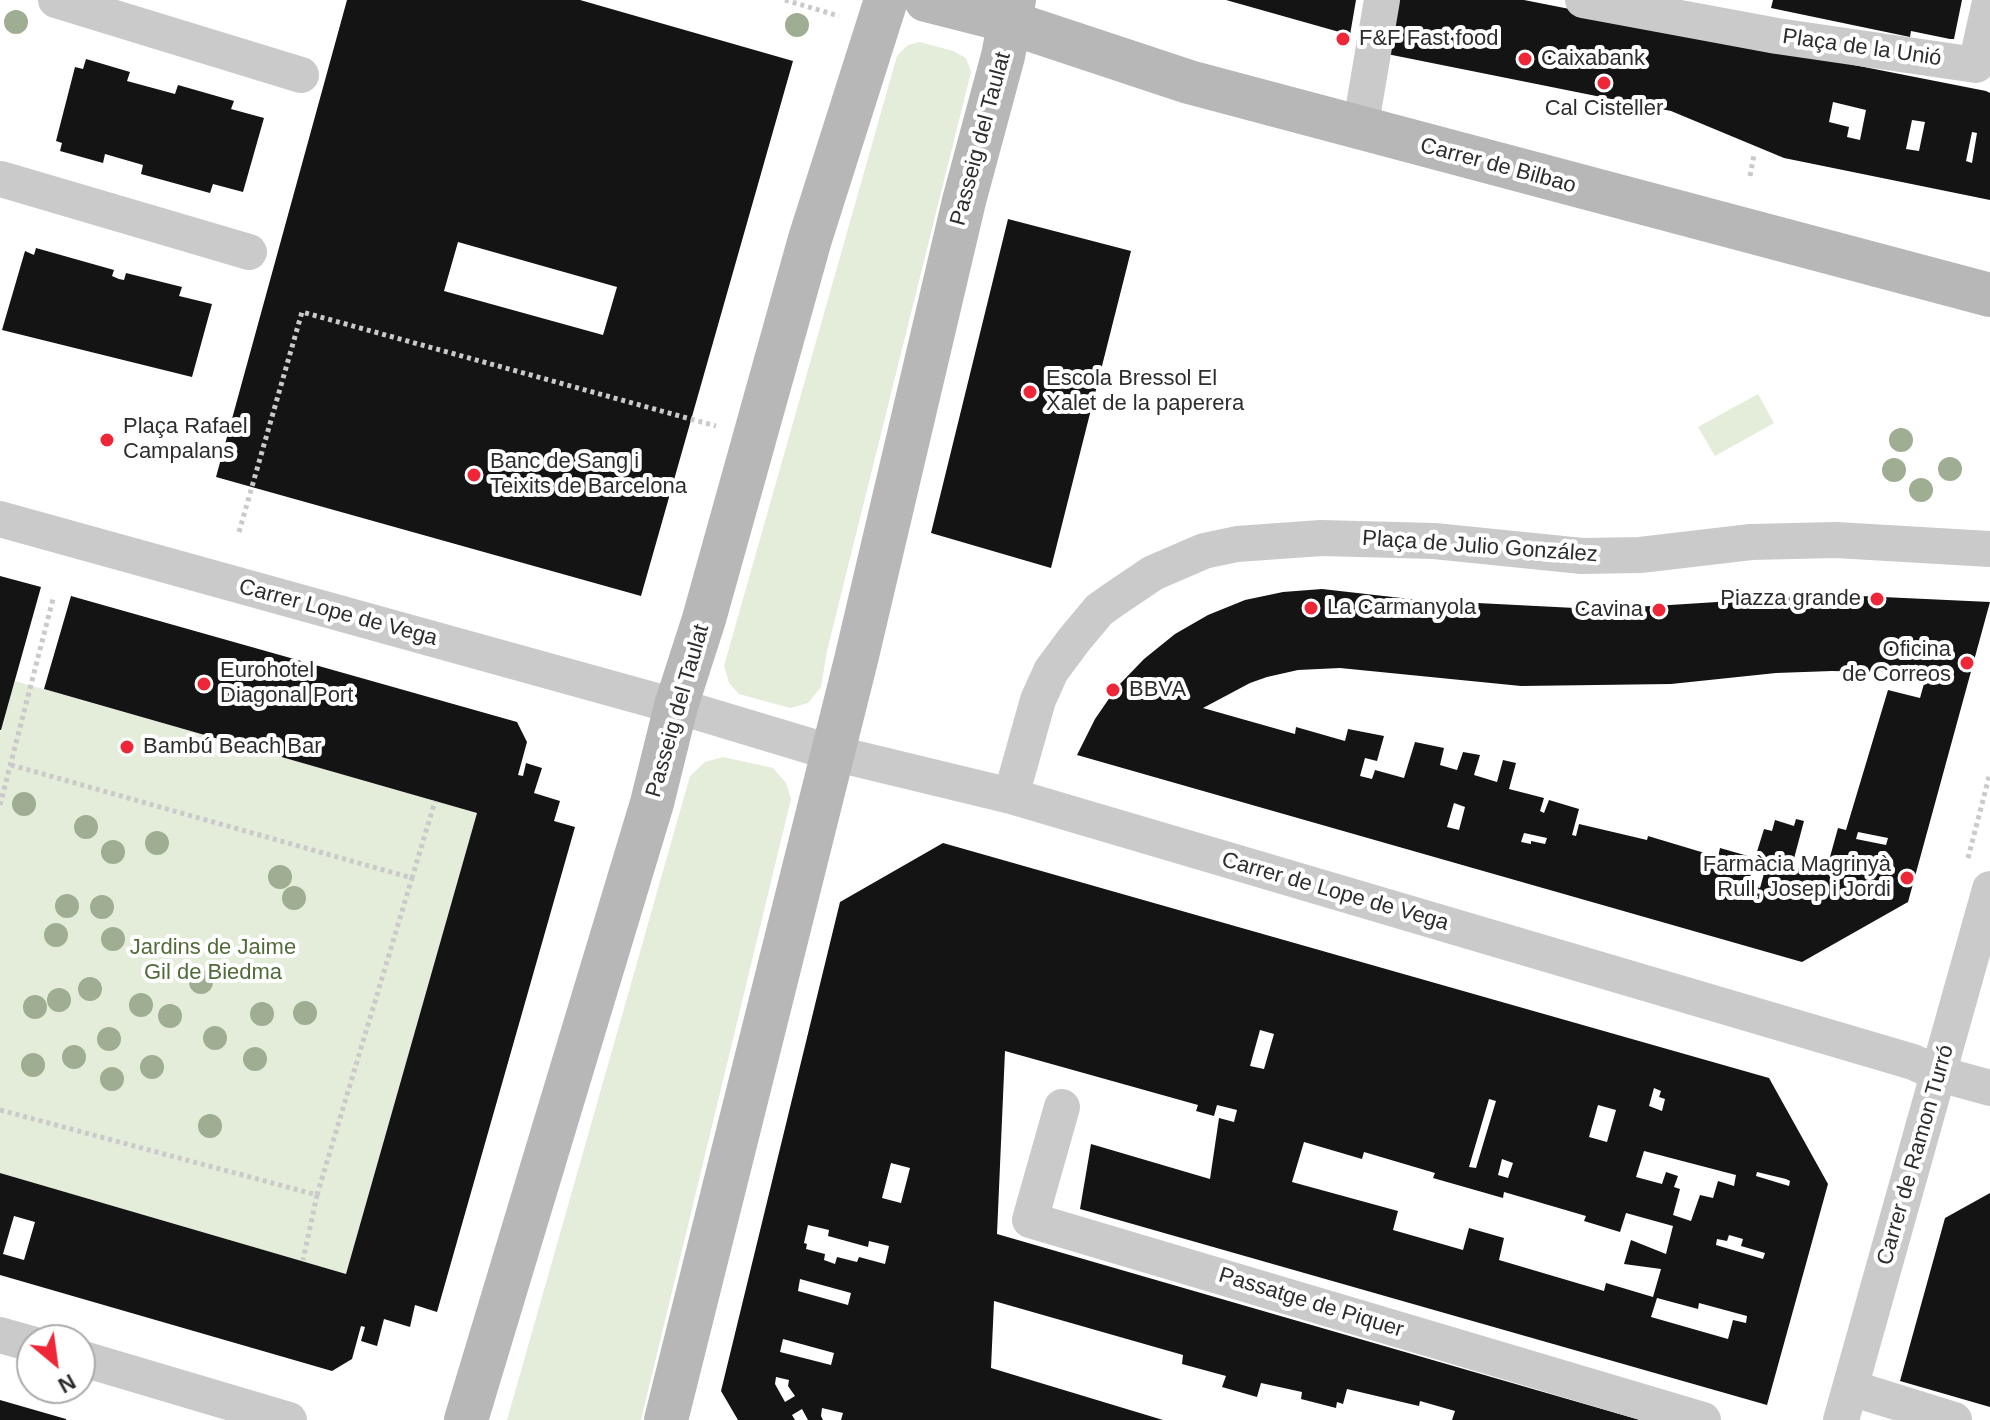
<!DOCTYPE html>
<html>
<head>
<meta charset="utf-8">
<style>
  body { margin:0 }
  #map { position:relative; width:1990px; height:1420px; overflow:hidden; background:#fff; font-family:Arial,sans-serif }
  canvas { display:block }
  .north { position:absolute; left:16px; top:1324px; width:80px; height:80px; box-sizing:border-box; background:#fff; border:2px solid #ababab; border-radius:50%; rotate:151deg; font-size:22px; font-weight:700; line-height:32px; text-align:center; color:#2d2d2d }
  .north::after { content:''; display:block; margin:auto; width:28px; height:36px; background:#ed2738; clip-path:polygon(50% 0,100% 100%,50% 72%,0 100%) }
</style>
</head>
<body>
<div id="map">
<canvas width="1990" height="1420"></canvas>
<div class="north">N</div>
</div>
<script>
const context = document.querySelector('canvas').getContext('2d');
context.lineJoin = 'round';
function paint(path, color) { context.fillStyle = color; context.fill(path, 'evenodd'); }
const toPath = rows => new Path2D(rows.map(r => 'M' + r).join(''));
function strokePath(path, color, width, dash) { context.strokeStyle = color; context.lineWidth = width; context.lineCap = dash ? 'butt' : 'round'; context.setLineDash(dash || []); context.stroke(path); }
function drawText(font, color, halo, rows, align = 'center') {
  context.font = font + ' Arial,sans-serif'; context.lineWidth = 8; context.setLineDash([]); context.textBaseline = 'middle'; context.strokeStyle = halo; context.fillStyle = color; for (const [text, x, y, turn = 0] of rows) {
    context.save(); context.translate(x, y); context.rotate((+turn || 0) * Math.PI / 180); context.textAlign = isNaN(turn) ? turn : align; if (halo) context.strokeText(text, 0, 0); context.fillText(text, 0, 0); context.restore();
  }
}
paint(toPath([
  [920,42,953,51,966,58,971,72,827,651,821,687,808,703,790,708,739,694,729,683,724,666,897,56,908,45],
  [1758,394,1774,423,1715,456,1698,427],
  [15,681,477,813,346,1274,0,1173,0,733],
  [723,757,773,768,786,783,791,799,641,1420,507,1420,690,776,705,762]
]), '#e4ecda');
paint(toPath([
  [347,0,580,0,793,61,641,596,216,477],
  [458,242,617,287,603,335,444,291],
  [1226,0,1356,0,1350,35],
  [1392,0,1524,0,1986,91,1990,93,1990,200,1784,158,1671,111,1382,53],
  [1833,102,1866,110,1860,140,1847,137,1849,127,1829,122],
  [1912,120,1925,122,1919,151,1906,149],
  [1972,132,1977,133,1972,163,1966,161],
  [1773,0,1962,0,1954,39,1950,39,1911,31,1910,37,1771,8],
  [86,59,130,72,127,81,175,94,178,85,234,101,231,109,264,118,243,192,213,184,210,193,141,174,143,165,105,154,103,163,60,151,62,143,56,141,75,67,83,69],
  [1008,219,1131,251,1051,568,931,533],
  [36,248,114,270,112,276,119,279,124,280,126,273,182,287,179,296,212,304,192,377,2,330,25,251,34,255],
  [0,576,41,587,1,730,0,730],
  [1322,589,1419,600,1575,608,1654,606,1796,597,1861,596,1990,602,1908,902,1802,962,1077,755,1095,719,1117,687,1144,659,1175,634,1208,615,1245,600,1283,592],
  [1340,668,1521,686,1671,684,1776,673,1832,671,1927,673,1920,698,1888,690,1846,830,1838,828,1825,875,1792,866,1804,821,1796,819,1794,826,1775,820,1772,831,1764,829,1755,858,1720,848,1718,857,1648,836,1647,840,1579,824,1576,836,1572,835,1579,809,1549,800,1544,813,1540,811,1544,798,1509,789,1516,763,1503,760,1497,782,1474,775,1480,755,1463,752,1457,770,1440,765,1444,748,1415,742,1404,778,1375,770,1372,779,1360,776,1365,758,1377,761,1384,736,1348,729,1345,741,1296,727,1295,734,1203,708,1250,683,1267,677,1298,670],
  [1454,803,1465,807,1459,830,1447,827],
  [1858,832,1888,838,1886,845,1856,839],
  [1524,833,1547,838,1545,844,1531,841,1531,844,1521,842],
  [1753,866,1765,870,1760,888,1748,884,1744,899,1738,897,1742,880,1749,882],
  [71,596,517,722,527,742,518,775,523,776,526,763,542,768,534,793,560,801,554,821,575,827,437,1312,415,1305,410,1327,384,1319,377,1346,361,1341,365,1327,361,1326,352,1359,332,1371,0,1275,0,1173,346,1274,477,813,44,689],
  [14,1216,35,1222,24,1260,3,1254],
  [943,843,1769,1078,1828,1184,1767,1405,1080,1209,1091,1144,1210,1179,1219,1118,1234,1122,1237,1110,1217,1105,1214,1116,1196,1111,1198,1105,1005,1051,997,1234,1640,1420,1452,1420,1455,1411,1420,1401,1419,1406,1347,1389,1343,1404,1337,1402,1336,1408,1301,1399,1302,1392,1261,1383,1257,1397,1222,1387,1226,1376,1182,1364,1183,1355,994,1301,991,1368,1163,1420,841,1420,843,1413,822,1408,821,1416,823,1420,808,1420,802,1409,792,1415,795,1420,738,1420,721,1391,840,902],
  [1260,1030,1274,1034,1264,1069,1250,1066],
  [1654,1088,1661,1091,1659,1097,1665,1099,1662,1111,1649,1106],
  [1489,1099,1496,1101,1476,1168,1469,1167],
  [1598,1105,1616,1110,1607,1142,1589,1137],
  [1304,1142,1362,1159,1364,1152,1435,1173,1433,1178,1503,1198,1504,1192,1586,1216,1584,1221,1620,1232,1626,1213,1673,1226,1666,1254,1631,1240,1624,1264,1661,1269,1653,1297,1606,1283,1604,1291,1499,1260,1504,1238,1469,1228,1463,1250,1393,1230,1398,1211,1292,1182],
  [1644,1151,1736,1175,1734,1186,1718,1181,1713,1198,1700,1195,1691,1221,1673,1215,1680,1189,1674,1187,1678,1176,1666,1172,1662,1184,1636,1177],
  [1502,1159,1513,1163,1508,1178,1498,1175],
  [891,1163,910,1168,901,1203,882,1198],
  [1757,1172,1786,1179,1790,1181,1789,1186,1756,1176],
  [808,1225,829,1230,828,1236,868,1247,869,1241,889,1246,885,1264,859,1257,857,1262,837,1257,835,1264,824,1260,825,1254,806,1249,807,1244,804,1243],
  [1729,1235,1743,1239,1741,1246,1765,1253,1763,1259,1716,1245,1717,1239,1727,1241],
  [800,1279,851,1293,848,1305,798,1291],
  [1657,1298,1698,1309,1699,1303,1747,1316,1746,1323,1733,1320,1728,1339,1651,1317],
  [783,1339,834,1353,831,1365,780,1352],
  [776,1377,789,1380,788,1386,795,1396,785,1402,775,1384],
  [1990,1193,1990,1407,1900,1381,1945,1218],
  [0,1400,66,1419,66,1420,0,1420]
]), '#141414');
strokePath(toPath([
  [785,0,839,16],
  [1750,176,1754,155],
  [239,532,302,312,716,426],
  [11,765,412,878,435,801],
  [0,805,53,599],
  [1968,858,1990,773],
  [0,1110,317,1195,303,1260],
  [317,1195,412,878]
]), '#cacaca', 5, [4, 4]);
strokePath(toPath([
  [56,0,301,75],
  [1583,0,1777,36,1976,65,1990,2],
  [1360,129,1382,0],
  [1,179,249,252],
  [0,519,700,713,833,753,1011,796,1913,1062,1939,1074,1990,1088],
  [1011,796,1038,700,1051,671,1074,640,1099,610,1113,600,1153,573,1204,551,1237,544,1321,538,1434,541,1582,556,1640,555,1751,542,1836,540,1990,549],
  [1062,1107,1030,1220,1703,1420],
  [0,1335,32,1344],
  [80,1358,289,1420],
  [1851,1388,1954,1420],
  [1841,1420,1990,889]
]), '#cacaca', 36);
strokePath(toPath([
  [926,0,993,17,1189,82,1990,295],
  [466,1420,652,803,676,706,704,619,810,239,886,0],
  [666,1420,856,660,964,201,1003,56,1014,0]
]), '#b7b7b7', 44);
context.fillStyle = '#9fae92';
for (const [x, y] of [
  [16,22],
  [797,25],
  [1901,440],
  [1950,469],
  [1894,470],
  [1921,490],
  [24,804],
  [86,827],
  [157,843],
  [113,852],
  [280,877],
  [294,898],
  [67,906],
  [102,907],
  [56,935],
  [113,939],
  [201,982],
  [90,989],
  [59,1000],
  [141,1005],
  [35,1007],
  [305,1013],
  [262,1014],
  [170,1016],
  [215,1038],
  [109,1039],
  [74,1057],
  [255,1059],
  [33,1065],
  [152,1067],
  [112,1079],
  [210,1126]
]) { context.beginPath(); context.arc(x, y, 12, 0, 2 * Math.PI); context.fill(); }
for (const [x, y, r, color] of [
  [1343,39,8,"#ed2738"],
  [1525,59,8,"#ed2738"],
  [1604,83,8,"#ed2738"],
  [1030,392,8,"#ed2738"],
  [107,440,8,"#ed2738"],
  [474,475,8,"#ed2738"],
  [1877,599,8,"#ed2738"],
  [1311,608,8,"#ed2738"],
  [1659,610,8,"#ed2738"],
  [1967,663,8,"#ed2738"],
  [204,684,8,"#ed2738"],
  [1113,690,8,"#ed2738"],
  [127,747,8,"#ed2738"],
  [1907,878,8,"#ed2738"]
]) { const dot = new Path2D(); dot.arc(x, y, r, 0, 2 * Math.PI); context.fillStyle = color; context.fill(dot); strokePath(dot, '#fff', 3); }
drawText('22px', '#2d2d2d', '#fff', [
  ["F&F Fast food",1359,39],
  ["Caixabank",1541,59],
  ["Cal Cisteller",1604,109,"center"],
  ["Escola Bressol El",1046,379],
  ["Xalet de la paperera",1046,404],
  ["Plaça Rafael",123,427],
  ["Campalans",123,452],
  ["Banc de Sang i",490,462],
  ["Teixits de Barcelona",490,487],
  ["Piazza grande",1861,599,"right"],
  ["La Carmanyola",1327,608],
  ["Cavina",1643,610,"right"],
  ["Oficina",1951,650,"right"],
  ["de Correos",1951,675,"right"],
  ["Eurohotel",220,671],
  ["Diagonal Port",220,696],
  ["BBVA",1129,690],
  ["Bambú Beach Bar",143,747],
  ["Farmàcia Magrinyà",1891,865,"right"],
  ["Rull, Josep i Jordi",1891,890,"right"]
], 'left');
drawText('22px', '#2d2d2d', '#fff', [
  ["Plaça de la Unió",1862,48,8],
  ["Passeig del Taulat",981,139,-75],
  ["Carrer de Bilbao",1498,166,15],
  ["Plaça de Julio González",1480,547,4],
  ["Carrer Lope de Vega",338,613,15],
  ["Passeig del Taulat",678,711,-74],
  ["Carrer de Lope de Vega",1335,892,16],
  ["Carrer de Ramon Turró",1916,1155,-74],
  ["Passatge de Piquer",1311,1303,17]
]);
drawText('22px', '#516b39', '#fff', [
  ["Jardins de Jaime",213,948],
  ["Gil de Biedma",213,973]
]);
</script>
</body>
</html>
